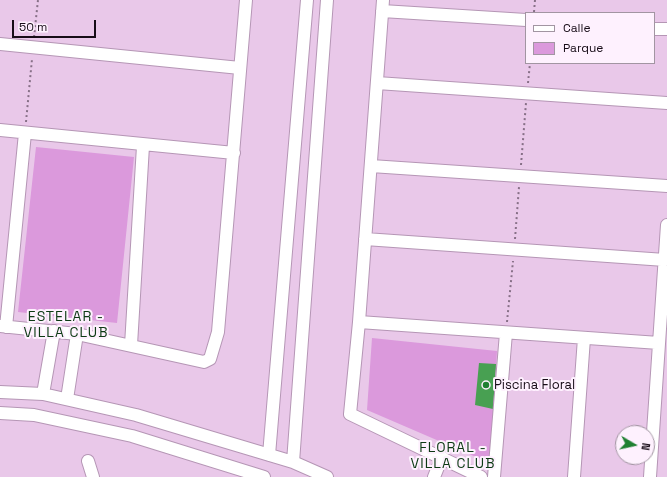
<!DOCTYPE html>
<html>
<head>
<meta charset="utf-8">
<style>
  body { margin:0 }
  #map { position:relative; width:667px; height:477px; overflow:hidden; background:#e9c8e9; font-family:"Space Grotesk",sans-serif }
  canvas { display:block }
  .legend { position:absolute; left:525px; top:12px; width:130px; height:52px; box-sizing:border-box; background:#fef1fe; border:1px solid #a295a2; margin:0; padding:5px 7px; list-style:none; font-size:12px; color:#170c17 }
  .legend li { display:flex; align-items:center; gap:8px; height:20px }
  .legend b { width:20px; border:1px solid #a295a2 }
  .north { position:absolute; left:615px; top:425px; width:40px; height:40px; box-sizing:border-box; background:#fef1fe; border:1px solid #a295a2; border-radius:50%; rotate:99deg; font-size:11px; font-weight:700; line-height:16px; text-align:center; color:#170c17 }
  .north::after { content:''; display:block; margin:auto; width:14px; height:18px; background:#208032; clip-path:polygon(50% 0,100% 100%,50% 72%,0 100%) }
  .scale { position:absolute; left:12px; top:20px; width:84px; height:18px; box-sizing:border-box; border:2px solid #170c17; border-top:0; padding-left:5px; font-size:12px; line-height:14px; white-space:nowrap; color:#170c17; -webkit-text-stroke:3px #fef1fe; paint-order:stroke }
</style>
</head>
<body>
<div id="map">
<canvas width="667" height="477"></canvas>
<ul class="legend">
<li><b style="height:5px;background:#fff"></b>Calle</li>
<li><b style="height:11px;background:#db99dc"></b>Parque</li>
</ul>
<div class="north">N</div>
<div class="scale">50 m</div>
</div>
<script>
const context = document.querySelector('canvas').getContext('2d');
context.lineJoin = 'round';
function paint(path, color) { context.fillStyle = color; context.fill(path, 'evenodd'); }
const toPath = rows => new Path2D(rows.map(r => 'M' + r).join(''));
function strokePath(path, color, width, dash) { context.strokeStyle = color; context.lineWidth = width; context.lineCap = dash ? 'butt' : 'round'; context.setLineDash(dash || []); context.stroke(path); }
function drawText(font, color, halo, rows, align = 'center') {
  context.font = font + ' "Space Grotesk",sans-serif'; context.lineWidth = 4; context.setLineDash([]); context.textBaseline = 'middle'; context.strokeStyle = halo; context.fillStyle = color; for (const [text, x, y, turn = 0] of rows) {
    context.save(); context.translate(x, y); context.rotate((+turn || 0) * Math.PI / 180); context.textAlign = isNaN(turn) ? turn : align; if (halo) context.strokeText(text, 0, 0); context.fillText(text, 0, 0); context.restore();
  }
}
paint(toPath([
  [36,147,134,157,117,323,18,312],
  [372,338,497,351,490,463,367,410]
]), '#db99dc');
paint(toPath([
  [479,363,496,364,493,409,475,405]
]), '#48a052');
const minor = toPath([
  [383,0,359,322,350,414,481,477],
  [382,11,526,20],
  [654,29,667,29],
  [0,44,240,68],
  [377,83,667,103],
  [0,130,234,153],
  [371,166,667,186],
  [365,239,665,260],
  [359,322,659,343],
  [0,326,77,334,204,362,210,359,218,332,246,0],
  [6,327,25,133],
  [131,345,143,146],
  [0,392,43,394,136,415,293,462,327,477],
  [43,394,54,331],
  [67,399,77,334],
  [0,413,34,415,132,436,264,477],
  [269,455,307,0],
  [88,461,93,477],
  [293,462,327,0],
  [434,477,442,457],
  [494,477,506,333],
  [574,477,584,338],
  [650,477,667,225]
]);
strokePath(minor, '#b596b5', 14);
strokePath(toPath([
  [534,12,535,0],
  [34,37,38,0],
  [528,83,530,63],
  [26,122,32,59],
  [521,165,526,103],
  [515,239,519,187],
  [507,322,513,261]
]), '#877087', 2, [2, 3]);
strokePath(minor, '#fff', 12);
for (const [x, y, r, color] of [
  [486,385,4,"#208032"]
]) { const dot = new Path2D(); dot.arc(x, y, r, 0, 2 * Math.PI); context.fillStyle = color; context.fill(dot); strokePath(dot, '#fef1fe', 1.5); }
drawText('13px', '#170c17', '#fef1fe', [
  ["Piscina Floral",494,385]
], 'left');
context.letterSpacing = '1px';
drawText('14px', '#0d3a14', '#fef1fe', [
  ["ESTELAR -",66,317],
  ["VILLA CLUB",66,333],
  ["FLORAL -",453,448],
  ["VILLA CLUB",453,464]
]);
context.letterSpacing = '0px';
</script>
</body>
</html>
